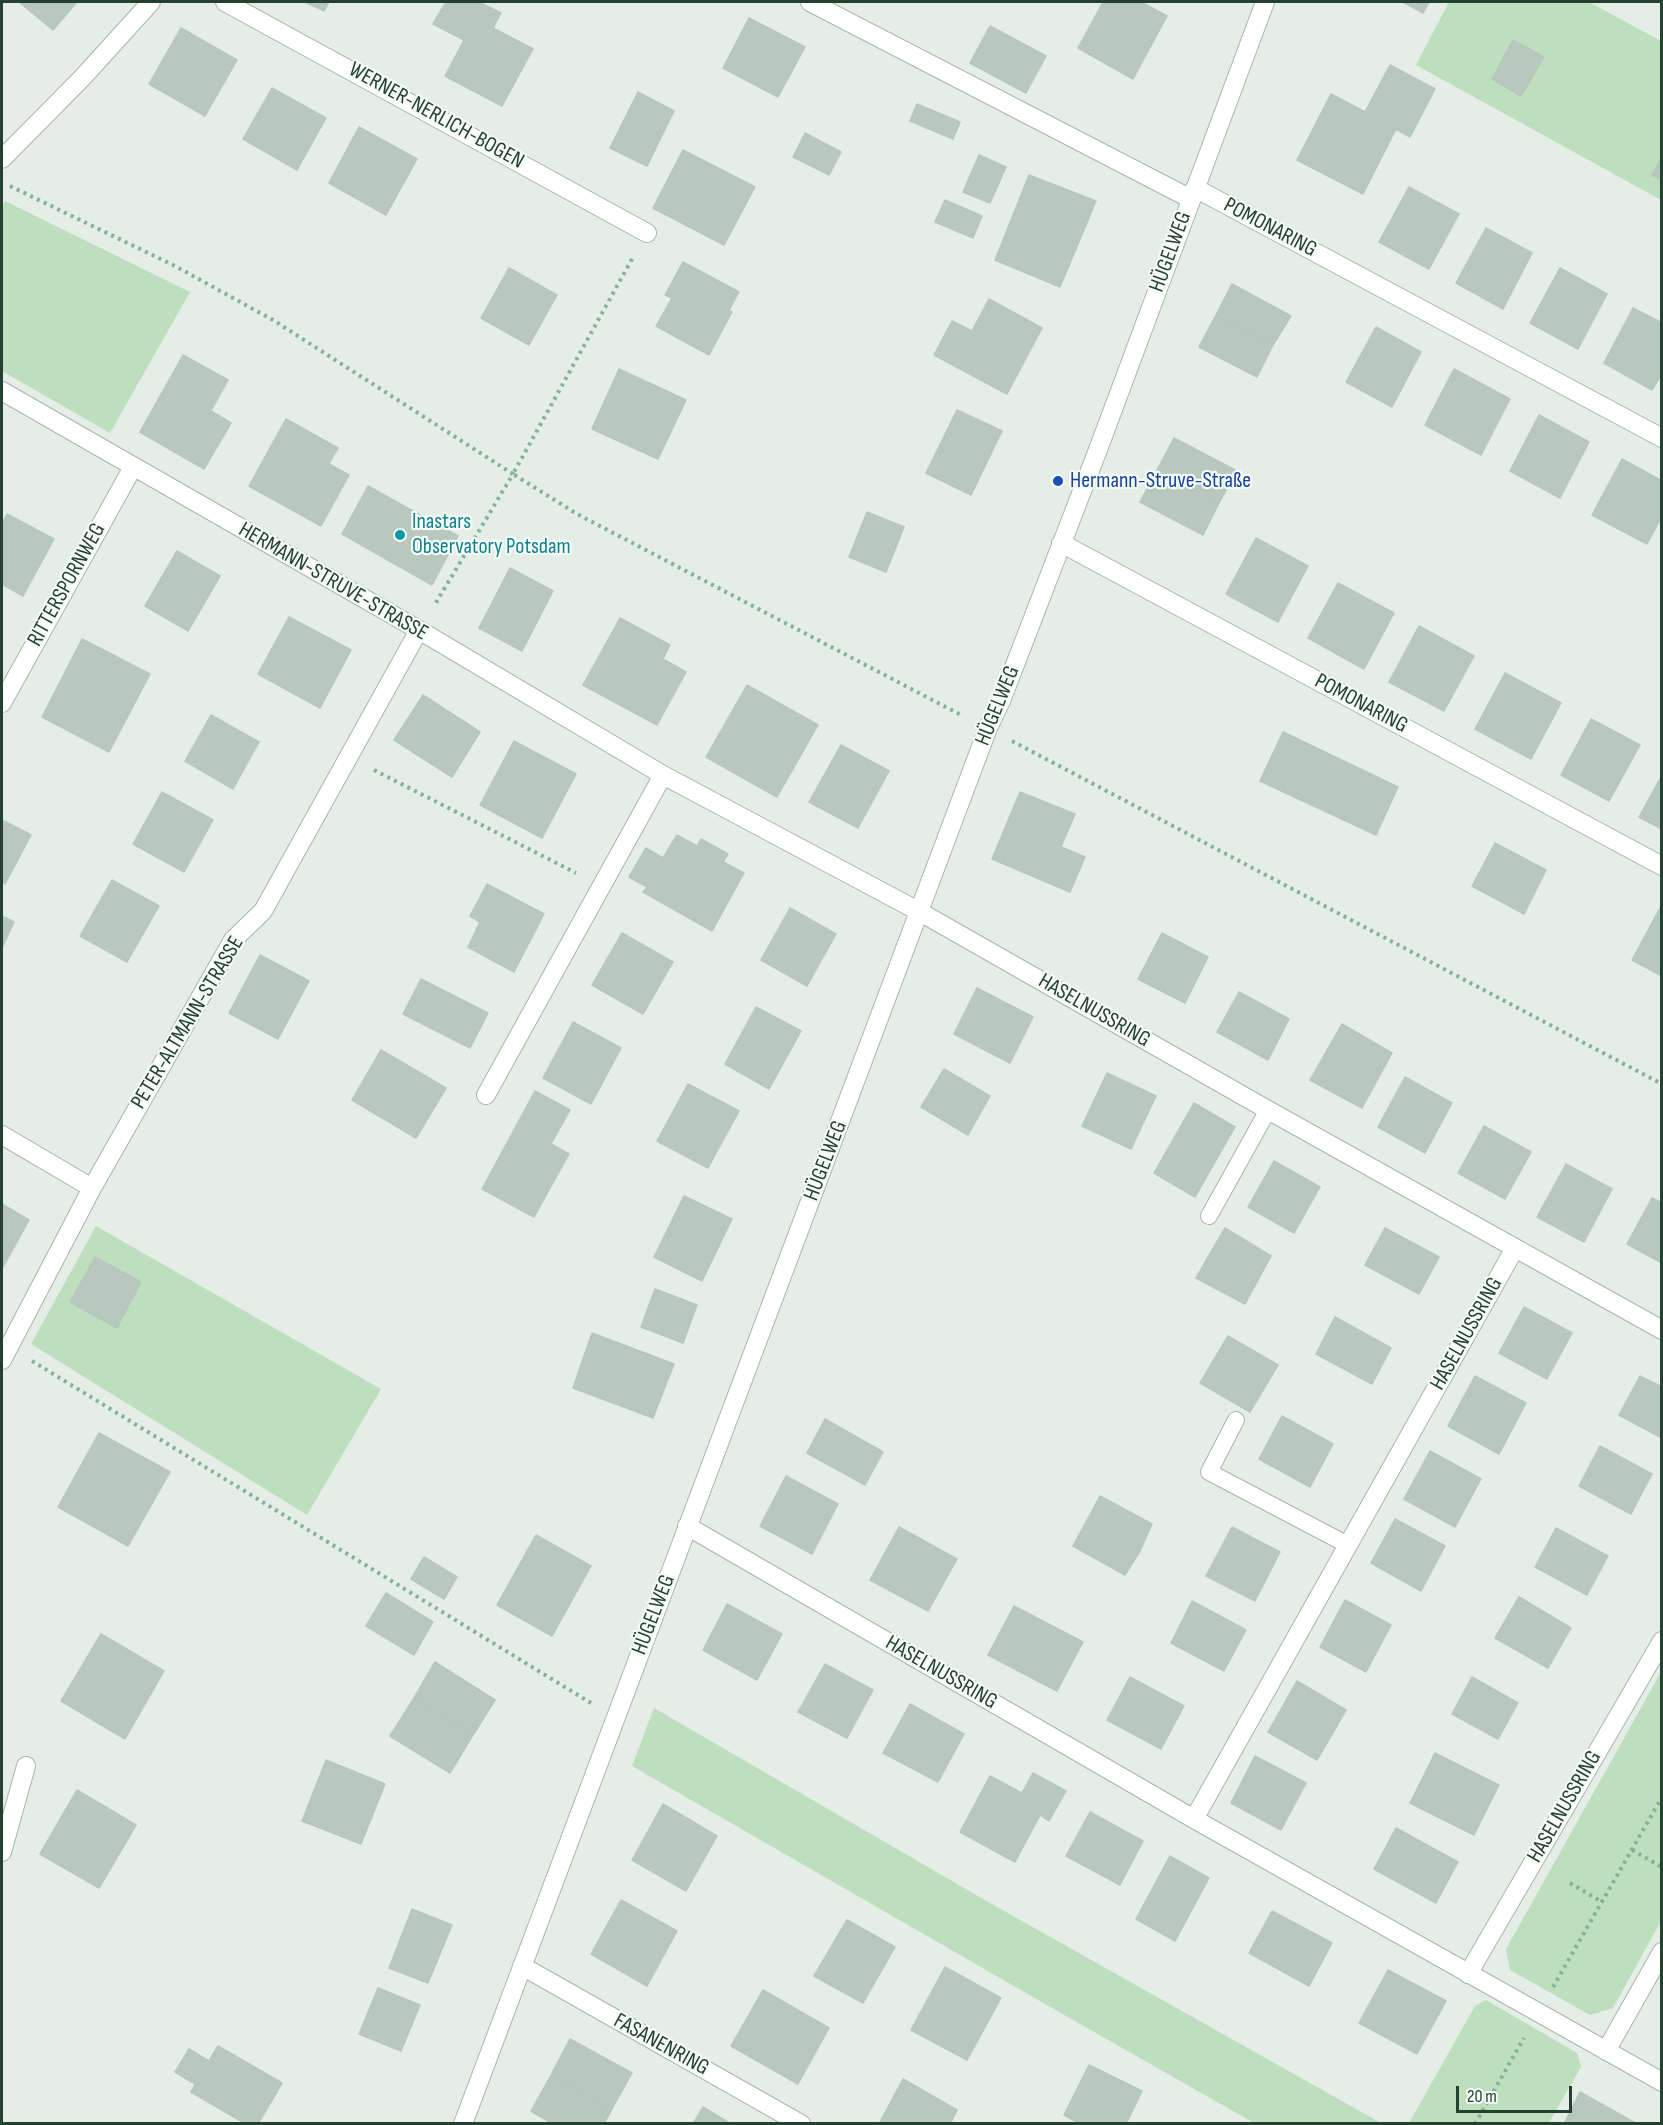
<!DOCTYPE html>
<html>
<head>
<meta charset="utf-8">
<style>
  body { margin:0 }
  #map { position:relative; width:1663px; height:2125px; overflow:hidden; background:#e4eee7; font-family:"Sofia Sans Condensed",sans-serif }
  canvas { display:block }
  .frame { position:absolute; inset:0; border:3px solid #234030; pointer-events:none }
  .scale { position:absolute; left:1456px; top:2086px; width:116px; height:27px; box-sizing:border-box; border:3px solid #234030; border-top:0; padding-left:8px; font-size:18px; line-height:21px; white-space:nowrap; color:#234030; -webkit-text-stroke:4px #f5faf6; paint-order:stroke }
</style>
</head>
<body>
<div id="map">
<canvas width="1663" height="2125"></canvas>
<div class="frame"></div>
<div class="scale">20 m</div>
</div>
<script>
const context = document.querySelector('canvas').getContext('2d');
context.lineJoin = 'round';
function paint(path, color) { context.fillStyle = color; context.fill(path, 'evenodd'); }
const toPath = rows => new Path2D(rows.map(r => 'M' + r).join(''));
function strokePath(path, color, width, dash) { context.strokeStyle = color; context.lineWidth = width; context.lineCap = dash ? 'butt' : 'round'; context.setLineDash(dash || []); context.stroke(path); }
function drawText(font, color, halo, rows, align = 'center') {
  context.font = font + ' "Sofia Sans Condensed",sans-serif'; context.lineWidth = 4.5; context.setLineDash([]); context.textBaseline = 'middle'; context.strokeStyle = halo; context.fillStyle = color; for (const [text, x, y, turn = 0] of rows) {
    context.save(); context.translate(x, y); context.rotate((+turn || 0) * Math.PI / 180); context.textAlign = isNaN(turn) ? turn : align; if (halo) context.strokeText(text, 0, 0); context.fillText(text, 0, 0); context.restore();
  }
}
paint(toPath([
  [1449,2,1589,2,1661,41,1661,200,1416,65],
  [5,201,190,292,110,433,2,371,2,207],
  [96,1226,381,1389,307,1515,31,1344],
  [1661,1672,1661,1921,1613,2008,1590,2015,1510,1970,1506,1949],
  [654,1708,990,1903,1381,2123,1254,2123,1052,2008,632,1766],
  [1486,2000,1577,2053,1581,2067,1549,2123,1409,2123,1475,2006]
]), '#bddfbd');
const building = toPath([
  [19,2,77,2,53,30,19,2],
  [305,2,329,2,324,11,305,2],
  [446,2,479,2,501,13,493,28,533,49,502,106,445,76,464,40,433,24,446,2],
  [1103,2,1141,2,1167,16,1133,79,1078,48,1103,2],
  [1403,2,1429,2,1423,13,1403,2],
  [749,18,805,47,778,97,723,68,749,18],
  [990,26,1046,56,1026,93,970,63,990,26],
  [181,28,237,60,205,116,149,84,181,28],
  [1513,40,1544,57,1521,96,1492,79,1513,40],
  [1390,65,1435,89,1410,137,1396,129,1363,194,1297,160,1331,94,1365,112,1390,65],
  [272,88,326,118,297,170,243,139,272,88],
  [638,92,674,111,647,166,610,148,638,92],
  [917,104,960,122,953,139,910,121,917,104],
  [359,127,417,159,386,215,329,183,359,127],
  [805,133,841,152,829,175,793,157,805,133],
  [683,150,755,187,724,245,653,208,683,150],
  [979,155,1006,167,990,203,963,192,979,155],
  [1662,157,1662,180,1652,175,1662,157],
  [1029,175,1096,201,1060,287,995,260,1029,175],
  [1409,187,1459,214,1429,269,1379,242,1409,187],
  [945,200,982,216,973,238,935,222,945,200],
  [1486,228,1532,253,1503,309,1456,283,1486,228],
  [683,262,739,292,729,310,732,312,709,355,656,326,672,298,665,295,683,262],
  [509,268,557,295,529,345,481,318,509,268],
  [1560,268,1607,294,1578,349,1530,323,1560,268],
  [1232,284,1291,316,1273,345,1216,315,1232,284],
  [989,299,1042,328,1007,394,934,355,952,321,972,331,989,299],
  [1633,308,1662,323,1662,373,1652,390,1604,363,1633,308],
  [1216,315,1273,345,1257,377,1199,347,1216,315],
  [1376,327,1421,352,1392,407,1346,382,1376,327],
  [183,355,228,380,211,411,231,423,204,469,140,432,183,355],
  [619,369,686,400,658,459,592,429,619,369],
  [1454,369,1510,399,1481,455,1425,425,1454,369],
  [957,410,1002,431,971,495,926,473,957,410],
  [1539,415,1589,442,1560,498,1510,471,1539,415],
  [286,419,338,448,329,464,349,475,321,526,249,486,286,419],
  [1174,438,1237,471,1219,503,1157,470,1174,438],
  [1622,459,1662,481,1662,516,1647,544,1592,515,1622,459],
  [1157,470,1219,503,1203,535,1140,502,1157,470],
  [368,486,458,536,432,585,342,534,368,486],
  [867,512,904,527,886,572,849,557,867,512],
  [7,514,54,539,23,596,2,584,2,524,7,514],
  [1256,538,1308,566,1278,622,1226,594,1256,538],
  [177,551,220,576,188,631,145,606,177,551],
  [510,568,553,591,522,651,479,628,510,568],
  [1338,583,1394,613,1364,669,1308,638,1338,583],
  [289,617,351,650,320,708,258,674,289,617],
  [620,618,670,645,663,659,686,672,657,725,583,685,620,618],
  [1419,626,1474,656,1444,711,1389,682,1419,626],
  [82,639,150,674,109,752,42,717,82,639],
  [1505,673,1561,703,1531,759,1475,729,1505,673],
  [747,685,818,725,777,797,706,757,747,685],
  [423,695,480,732,452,777,394,740,423,695],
  [211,715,259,742,233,789,185,761,211,715],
  [1591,719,1640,745,1609,801,1561,775,1591,719],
  [1283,732,1398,787,1376,835,1260,781,1283,732],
  [514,741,576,774,542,838,480,805,514,741],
  [841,745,889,771,858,828,809,802,841,745],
  [1662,775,1662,829,1639,817,1662,775],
  [162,792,213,820,184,872,133,844,162,792],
  [1020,792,1075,814,1061,847,1085,857,1070,892,992,859,1020,792],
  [2,820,31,835,5,884,2,882,2,820],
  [677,835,697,846,701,839,728,854,723,862,744,873,712,931,643,892,647,887,629,877,646,848,663,858,677,835],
  [1495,843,1546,870,1524,914,1472,886,1495,843],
  [112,880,159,906,127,962,80,936,112,880],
  [487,884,544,914,514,972,468,947,480,922,470,916,487,884],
  [1661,906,1662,906,1662,976,1632,960,1661,906],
  [790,908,836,934,807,986,761,960,790,908],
  [2,916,14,922,2,948,2,916],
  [622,933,673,962,643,1014,592,985,622,933],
  [1162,933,1208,957,1185,1003,1138,979,1162,933],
  [260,955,309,981,278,1039,229,1013,260,955],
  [421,979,488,1013,470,1048,403,1014,421,979],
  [977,988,1033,1017,1010,1063,954,1034,977,988],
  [1239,992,1289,1019,1268,1060,1217,1032,1239,992],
  [756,1007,801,1031,769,1089,725,1064,756,1007],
  [573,1022,621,1048,591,1104,543,1078,573,1022],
  [1342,1024,1392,1053,1362,1108,1310,1080,1342,1024],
  [381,1050,446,1088,416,1138,352,1100,381,1050],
  [944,1069,990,1096,968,1135,921,1107,944,1069],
  [1107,1073,1156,1096,1131,1149,1082,1126,1107,1073],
  [1405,1077,1452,1103,1425,1153,1378,1127,1405,1077],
  [688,1084,739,1111,708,1168,657,1141,688,1084],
  [535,1091,570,1110,551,1144,569,1154,534,1217,482,1189,535,1091],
  [1194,1103,1235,1127,1195,1197,1154,1173,1194,1103],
  [1484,1126,1531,1152,1505,1199,1458,1173,1484,1126],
  [1274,1161,1320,1187,1294,1233,1248,1207,1274,1161],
  [1566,1164,1612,1189,1584,1242,1537,1217,1566,1164],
  [684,1196,732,1219,702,1281,654,1257,684,1196],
  [1652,1198,1662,1203,1662,1263,1627,1244,1652,1198],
  [2,1204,29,1220,2,1269,2,1204],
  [1225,1228,1271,1256,1245,1304,1196,1278,1225,1228],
  [1385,1228,1439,1257,1419,1294,1365,1265,1385,1228],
  [95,1257,141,1282,117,1328,70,1302,95,1257],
  [655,1289,697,1305,683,1343,641,1327,655,1289],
  [1524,1307,1572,1333,1547,1379,1499,1353,1524,1307],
  [1335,1317,1391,1348,1372,1384,1316,1354,1335,1317],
  [592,1333,674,1364,653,1418,573,1388,592,1333],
  [1228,1336,1278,1365,1250,1412,1200,1383,1228,1336],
  [1475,1376,1526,1403,1499,1454,1448,1426,1475,1376],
  [1640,1376,1662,1387,1662,1438,1619,1415,1640,1376],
  [1282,1416,1333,1444,1310,1487,1259,1459,1282,1416],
  [825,1419,883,1452,865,1485,807,1453,825,1419],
  [99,1433,170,1472,128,1546,58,1507,99,1433],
  [1600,1446,1652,1474,1631,1514,1579,1486,1600,1446],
  [1430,1451,1481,1479,1455,1527,1404,1499,1430,1451],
  [786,1476,838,1504,812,1554,760,1526,786,1476],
  [1100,1496,1152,1524,1140,1551,1125,1575,1073,1546,1100,1496],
  [1395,1519,1445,1546,1421,1591,1371,1563,1395,1519],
  [899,1527,957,1559,928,1611,870,1580,899,1527],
  [1232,1527,1280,1552,1255,1601,1206,1576,1232,1527],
  [1556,1528,1608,1556,1587,1595,1535,1567,1556,1528],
  [536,1535,591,1566,552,1636,497,1605,536,1535],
  [424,1557,457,1577,444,1599,411,1579,424,1557],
  [386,1593,433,1622,414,1655,366,1626,386,1593],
  [1519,1597,1571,1628,1548,1668,1495,1638,1519,1597],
  [1345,1600,1391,1625,1366,1672,1320,1647,1345,1600],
  [1192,1601,1246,1630,1224,1671,1171,1643,1192,1601],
  [727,1604,782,1634,757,1680,703,1650,727,1604],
  [1014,1606,1083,1642,1057,1691,988,1655,1014,1606],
  [101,1634,164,1671,125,1739,61,1701,101,1634],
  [435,1662,495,1700,473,1735,414,1698,435,1662],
  [825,1664,873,1690,847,1738,798,1712,825,1664],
  [1130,1677,1184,1706,1161,1749,1107,1720,1130,1677],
  [1472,1677,1518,1703,1498,1739,1452,1714,1472,1677],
  [1297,1681,1346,1710,1317,1760,1268,1732,1297,1681],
  [414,1698,473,1735,450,1773,390,1736,414,1698],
  [910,1704,964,1734,938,1782,883,1753,910,1704],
  [1435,1753,1499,1785,1474,1835,1410,1803,1435,1753],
  [1255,1756,1306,1783,1281,1830,1231,1803,1255,1756],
  [326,1760,385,1784,361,1844,302,1821,326,1760],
  [1033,1773,1066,1791,1049,1821,1040,1815,1015,1862,960,1832,990,1776,1022,1793,1033,1773],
  [77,1790,136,1825,99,1888,40,1854,77,1790],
  [663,1804,717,1836,686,1891,632,1860,663,1804],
  [1090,1812,1143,1841,1120,1885,1066,1856,1090,1812],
  [1396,1828,1458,1862,1436,1903,1374,1869,1396,1828],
  [1170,1856,1209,1878,1175,1941,1136,1919,1170,1856],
  [621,1900,677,1931,647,1986,591,1954,621,1900],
  [412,1909,452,1925,428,1983,389,1968,412,1909],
  [1272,1911,1332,1943,1309,1986,1249,1953,1272,1911],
  [847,1920,895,1947,863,2003,814,1976,847,1920],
  [945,1967,1001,1998,967,2060,911,2030,945,1967],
  [1388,1970,1446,2001,1417,2054,1359,2023,1388,1970],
  [378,1988,420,2005,401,2051,359,2034,378,1988],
  [763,1990,829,2028,798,2084,731,2046,763,1990],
  [570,2039,632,2073,612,2109,551,2075,570,2039],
  [218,2046,282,2083,258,2124,246,2124,191,2092,195,2084,175,2072,189,2049,209,2061,218,2046],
  [1089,2065,1142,2091,1126,2124,1080,2124,1064,2115,1089,2065],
  [551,2075,612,2109,604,2124,553,2124,531,2111,551,2075],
  [903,2079,957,2110,950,2124,879,2124,903,2079],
  [1580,2092,1614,2111,1637,2124,1564,2124,1580,2092],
  [703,2107,731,2124,693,2124,703,2107]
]);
paint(building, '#b9c8bf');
strokePath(building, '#b6c7bc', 1.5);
const lane = toPath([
  [1209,1216,1268,1110],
  [1236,1420,1209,1472,1348,1545]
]);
const street = toPath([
  [225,2,647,233],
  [810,2,1191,199],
  [2,159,83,77,151,2],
  [1195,188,1662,438],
  [2,391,419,630,663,775,920,912,1268,1110,1662,1330],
  [1061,543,1662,866],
  [2,703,133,467],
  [486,1095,663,775],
  [2,1135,92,1188],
  [2,1360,92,1188,233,940,263,911,419,630],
  [687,1526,1194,1819,1662,2082],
  [1194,1819,1515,1248],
  [2,1852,26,1766],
  [522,1966,801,2124],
  [1468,1974,1662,1641],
  [1606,2051,1662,1952],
  [463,2124,988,728,1001,701,1099,447,1265,2]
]);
strokePath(lane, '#a6b6ac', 18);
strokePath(street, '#a6b6ac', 20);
strokePath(toPath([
  [10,186,175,266,273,320,513,474,434,606],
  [632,259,513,474,577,514,963,716],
  [1012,741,1662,1084],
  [374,770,576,873],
  [32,1361,591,1703],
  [1632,1850,1662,1867],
  [1570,1883,1602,1902],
  [1553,1987,1662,1797],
  [1475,2124,1524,2038]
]), '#84b197', 4, [3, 4.5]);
strokePath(lane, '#fff', 16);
strokePath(street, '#fff', 18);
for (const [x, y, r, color] of [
  [1058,481,6,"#1a4fb4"],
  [400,535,6,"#0f9aa8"]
]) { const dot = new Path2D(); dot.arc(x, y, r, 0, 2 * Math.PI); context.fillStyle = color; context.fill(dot); strokePath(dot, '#f5faf6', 2); }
drawText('22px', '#234030', '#f5faf6', [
  ["WERNER-NERLICH-BOGEN",436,116,29],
  ["POMONARING",1270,228,28],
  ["HÜGELWEG",1171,252,-70],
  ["HERMANN-STRUVE-STRASSE",333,582,30],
  ["RITTERSPORNWEG",67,585,-61],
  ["POMONARING",1361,704,28],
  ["HÜGELWEG",998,706,-68],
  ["HASELNUSSRING",1094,1011,30],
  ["PETER-ALTMANN-STRASSE",188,1023,-59],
  ["HÜGELWEG",826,1161,-69],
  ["HASELNUSSRING",1467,1334,-61],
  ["HÜGELWEG",654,1615,-69],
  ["HASELNUSSRING",941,1673,30],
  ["HASELNUSSRING",1565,1807,-60],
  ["FASANENRING",661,2045,29]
]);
drawText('22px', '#164399', '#f5faf6', [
  ["Hermann-Struve-Straße",1070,481]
], 'left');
drawText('22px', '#0d838f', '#f5faf6', [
  ["Inastars",412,522],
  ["Observatory Potsdam",412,547]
], 'left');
</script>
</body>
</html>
